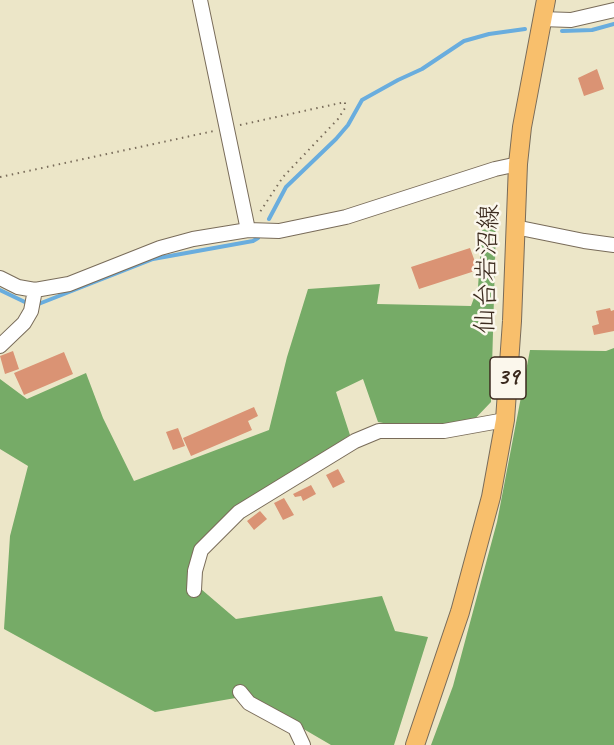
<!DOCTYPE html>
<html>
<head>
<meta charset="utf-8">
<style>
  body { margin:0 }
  canvas { display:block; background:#ece6c8 }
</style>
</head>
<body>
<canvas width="614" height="745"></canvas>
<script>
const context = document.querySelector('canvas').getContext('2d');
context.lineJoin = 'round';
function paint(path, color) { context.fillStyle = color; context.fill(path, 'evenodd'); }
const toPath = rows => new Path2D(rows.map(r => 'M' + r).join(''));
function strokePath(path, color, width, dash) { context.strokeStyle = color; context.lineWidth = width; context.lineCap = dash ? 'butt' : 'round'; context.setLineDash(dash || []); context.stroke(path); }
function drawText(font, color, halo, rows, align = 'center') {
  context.font = font + ' Caveat,"Klee One",sans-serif'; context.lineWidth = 5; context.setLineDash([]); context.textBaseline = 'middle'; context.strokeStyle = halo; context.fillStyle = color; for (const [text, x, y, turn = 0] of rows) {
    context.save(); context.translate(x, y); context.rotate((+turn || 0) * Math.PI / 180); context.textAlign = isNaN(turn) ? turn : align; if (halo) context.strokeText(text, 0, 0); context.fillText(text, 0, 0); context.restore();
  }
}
paint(toPath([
  [496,227,491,402,470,424,420,430,378,422,363,379,336,392,350,435,236,511,187,577,236,619,382,596,395,631,428,637,394,745,331,745,247,696,155,712,4,629,10,536,28,466,0,449,0,379,27,399,86,373,103,418,134,481,269,430,287,357,308,289,380,284,377,304,471,306,478,287,482,230],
  [614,348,614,745,431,745,453,686,497,522,530,350,606,351]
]), '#76ab67');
strokePath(toPath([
  [562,31,592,30,614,24],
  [269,219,286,187,336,139,348,125,362,100,398,80,422,69,464,41,489,34,525,29],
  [0,290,29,304],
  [36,305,153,259,253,241,258,238]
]), '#69adde', 4);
paint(toPath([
  [597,69,604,89,584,96,578,78],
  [470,248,478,270,419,289,411,267],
  [610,308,611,311,614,310,614,331,594,335,592,326,599,324,596,311],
  [13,351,19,369,5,374,0,356],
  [64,352,73,374,24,395,14,373],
  [254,407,258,416,248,421,252,430,191,456,183,438],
  [178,428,185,446,173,450,166,432],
  [338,469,345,482,333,488,326,475],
  [311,485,316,494,303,501,301,496,295,497,293,494],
  [284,498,294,515,283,520,274,503],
  [260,511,267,519,254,530,247,521]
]), '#da9374');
const minor = toPath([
  [200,0,248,230],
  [541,19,571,20,614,10],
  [515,227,584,241,614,245],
  [0,278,18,287,35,290,69,284,160,248,193,239,248,230,279,231,346,217,495,169,518,164],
  [0,346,24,323,31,311,35,290],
  [194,590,195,571,201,550,239,512,355,441,379,431,444,431,505,420],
  [240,692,249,703,295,728,303,745]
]);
const major = toPath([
  [415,745,460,612,491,497,505,420,512,321,518,164,522,127,546,0]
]);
strokePath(minor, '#796c5a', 16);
strokePath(major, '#796c5a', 20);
strokePath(toPath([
  [240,125,345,102,345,108,338,119,283,177,258,215],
  [0,177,214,131]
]), '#796c5a', 2, [1.5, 4.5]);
strokePath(minor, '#fff', 14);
strokePath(major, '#f8bf6c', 18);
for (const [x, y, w] of [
  [508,378,36]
]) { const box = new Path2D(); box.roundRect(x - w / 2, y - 21, w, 42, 4.5); context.fillStyle = '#fbf7ec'; context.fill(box); strokePath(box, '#3b2a1e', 1.5); }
drawText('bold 24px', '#3b2a1e', null, [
  ["39",508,378]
]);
drawText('26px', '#3b2a1e', '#fbf7ec', [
  ["仙台岩沼線",488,269,-88]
]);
</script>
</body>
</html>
